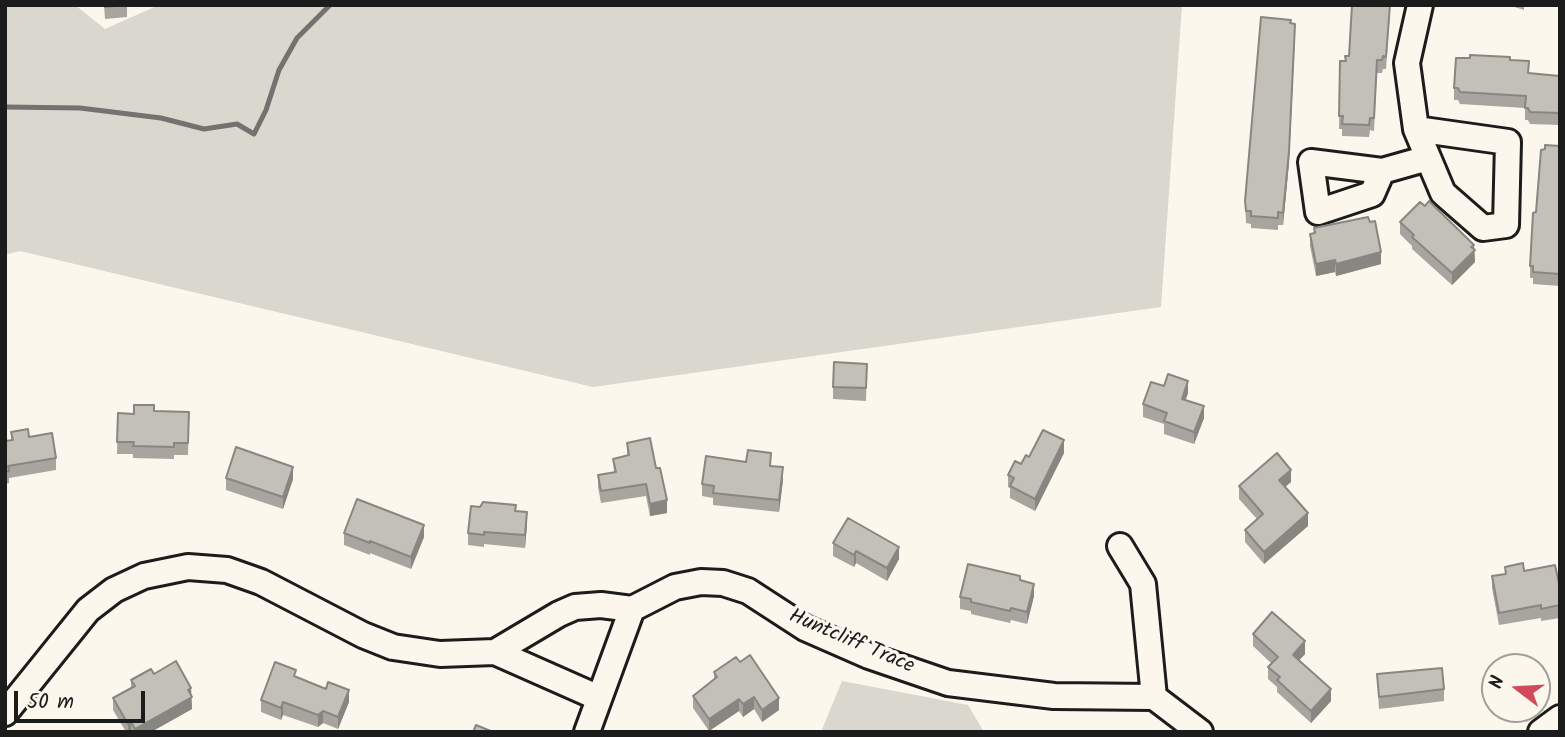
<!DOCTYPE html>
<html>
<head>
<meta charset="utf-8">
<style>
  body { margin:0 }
  #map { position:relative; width:1565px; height:737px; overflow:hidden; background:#fbf7ec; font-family:Kalam,sans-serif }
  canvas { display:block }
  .frame { position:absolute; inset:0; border:7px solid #1c1c1c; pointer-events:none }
  .north { position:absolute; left:1481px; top:653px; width:70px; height:70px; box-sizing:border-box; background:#fbf7ec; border:2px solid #a29f99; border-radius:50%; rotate:287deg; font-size:19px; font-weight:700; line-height:28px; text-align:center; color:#1c1c1c }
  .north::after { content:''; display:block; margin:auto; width:24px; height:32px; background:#d1495b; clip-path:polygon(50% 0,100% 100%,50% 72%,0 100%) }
  .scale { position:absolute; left:14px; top:691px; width:131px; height:32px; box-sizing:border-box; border:4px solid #1c1c1c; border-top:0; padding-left:9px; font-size:21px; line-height:24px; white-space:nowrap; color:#1c1c1c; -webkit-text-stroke:5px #fbf7ec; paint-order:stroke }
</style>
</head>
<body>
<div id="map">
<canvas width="1565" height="737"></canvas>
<div class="frame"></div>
<div class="north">N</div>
<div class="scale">50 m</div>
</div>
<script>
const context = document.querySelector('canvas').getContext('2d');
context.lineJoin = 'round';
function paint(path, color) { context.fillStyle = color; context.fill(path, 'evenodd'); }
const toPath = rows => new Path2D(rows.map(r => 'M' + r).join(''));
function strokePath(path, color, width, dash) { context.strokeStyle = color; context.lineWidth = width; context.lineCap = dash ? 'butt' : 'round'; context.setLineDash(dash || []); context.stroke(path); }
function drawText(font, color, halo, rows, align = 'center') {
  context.font = font + ' Kalam,sans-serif'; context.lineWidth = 7; context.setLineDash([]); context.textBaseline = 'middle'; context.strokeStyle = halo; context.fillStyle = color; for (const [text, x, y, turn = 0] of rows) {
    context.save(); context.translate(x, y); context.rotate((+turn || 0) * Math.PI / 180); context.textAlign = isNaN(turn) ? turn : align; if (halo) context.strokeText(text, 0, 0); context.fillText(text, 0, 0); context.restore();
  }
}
paint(toPath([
  [5,5,75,5,105,29,159,5,1182,5,1161,307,593,387,20,251,5,255],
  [842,681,968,705,984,732,821,732]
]), '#dad7ce');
strokePath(toPath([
  [5,107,80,108,161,118,204,129,237,124,254,134,266,110,279,70,297,38,330,5]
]), '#74726e', 5);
const minor = toPath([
  [1416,129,1508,142,1506,225,1483,228,1443,193,1416,129,1407,63,1420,5],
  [1382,171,1372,194,1318,212,1311,162,1382,171,1428,158],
  [1120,546,1143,584,1154,697],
  [599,698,495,652,559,614,575,607,601,605,632,609],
  [5,713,88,610,114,590,144,576,188,567,227,570,261,582,363,635,393,647,440,654,495,652],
  [587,732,632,609,675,587,701,582,723,583,748,591,805,628,869,656,948,683,1054,696,1154,697,1200,732],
  [1541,732,1560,718]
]);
strokePath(minor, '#1c1c1c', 30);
strokePath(minor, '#fbf7ec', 24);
paint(toPath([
  [104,5,145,5,127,7,127,17,105,19],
  [1508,5,1524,5,1524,10],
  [1390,12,1386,69,1383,69,1382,73,1377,73,1374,131,1370,130,1369,137,1342,136,1342,129,1339,129,1340,61,1346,61,1349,56],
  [1291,23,1295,37,1289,163,1283,225,1278,225,1278,230,1251,228,1251,224,1246,223,1245,201],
  [1510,60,1529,73,1560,76,1560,125,1530,124,1528,120,1525,120,1525,108,1460,104,1458,100,1454,100,1454,88],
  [1560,146,1560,286,1533,284,1533,278,1530,278,1530,266,1536,212],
  [1370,222,1381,264,1336,276,1335,272,1316,276,1310,246,1310,234,1314,233,1314,228],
  [1400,222,1474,249,1475,262,1452,285,1412,249,1412,246,1400,234],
  [867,364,866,401,833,399,833,387],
  [1188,393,1185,400,1204,418,1194,444,1164,434,1164,424,1143,417,1143,404],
  [154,411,189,412,188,455,174,455,174,459,133,458,133,454,117,454,118,413,134,414],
  [11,432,29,437,56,458,56,470,9,478,9,483,5,484,5,441,11,440],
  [627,443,656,468,667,513,650,516,646,496,601,503,598,487,598,475,614,472,613,459,627,456],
  [1064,453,1035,511,1010,498,1010,488,1008,487,1008,475,1029,457],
  [771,466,783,480,779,512,713,505,713,498,702,496,702,484],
  [226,478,293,479,283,509,226,490],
  [1291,482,1285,487,1308,526,1264,564,1245,542,1245,530,1257,519,1239,499,1239,486],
  [516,511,527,524,525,548,484,544,484,547,468,545,468,533],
  [344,533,424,537,411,569,370,553,370,555,344,545],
  [833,543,899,559,887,581,856,563,854,567,833,556],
  [1505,567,1524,571,1560,588,1560,618,1541,621,1541,618,1499,625,1492,588,1492,576,1505,574],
  [1020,580,1034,596,1027,624,1011,620,1010,623,971,614,971,611,960,609,960,597],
  [1253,634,1305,654,1299,660,1331,701,1311,723,1277,692,1277,687,1268,679,1268,667,1271,663,1253,646],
  [714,672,779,710,762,722,754,709,743,717,739,711,709,731,693,708,693,696,714,679],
  [154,674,191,688,192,709,151,732,126,732,113,710,113,698,131,687,131,680],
  [1377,674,1444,689,1444,701,1379,709],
  [296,677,349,702,338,729,323,723,318,727,283,715,281,720,261,712,261,700]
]), '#a8a59e');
paint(toPath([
  [1295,24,1289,163,1283,225,1283,213],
  [1474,245,1475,262,1452,285,1452,273],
  [1381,252,1381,264,1336,276,1336,264],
  [1335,260,1335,272,1316,276,1316,264],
  [1188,381,1188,393,1182,411,1182,399],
  [1204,406,1204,418,1194,444,1194,432],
  [1064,440,1064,453,1035,511,1035,499],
  [293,467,293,479,283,509,283,497],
  [783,467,783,480,779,512,779,500],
  [1291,470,1291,482,1279,492,1279,480],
  [667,500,667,513,650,516,650,504],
  [527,512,527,524,525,548,525,535],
  [1308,513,1308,526,1264,564,1264,552],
  [424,525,424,537,411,569,411,557],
  [899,547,899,559,887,581,887,568],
  [856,551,856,563,854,567,854,555],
  [1034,584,1034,596,1027,624,1027,612],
  [1305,641,1305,654,1293,667,1293,655],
  [191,688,192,709,151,732,135,732,135,729],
  [1331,689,1331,701,1311,723,1311,711],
  [349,690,349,702,338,729,338,717],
  [754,697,754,709,743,717,743,704],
  [779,698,779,710,762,722,762,710],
  [739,699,739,711,709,731,709,719],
  [283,702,283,715,281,720,281,708],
  [323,711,323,723,318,727,318,715],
  [131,722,131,732,128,732,128,724]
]), '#888681');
const building = toPath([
  [105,5,126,5,105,7,105,5],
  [1352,5,1390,5,1386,57,1383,56,1382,60,1377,60,1374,118,1370,118,1369,125,1342,124,1343,116,1339,116,1340,61,1346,61,1345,56,1349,56,1352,5],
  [1261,17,1291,20,1290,23,1295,24,1289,151,1283,213,1278,212,1278,218,1251,216,1251,211,1246,211,1245,201,1261,17],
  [1470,55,1510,57,1510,60,1529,61,1528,73,1560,76,1560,113,1530,112,1528,108,1525,108,1526,96,1460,92,1458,88,1454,88,1456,58,1470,58,1470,55],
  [1545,145,1560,146,1560,274,1533,272,1533,266,1530,266,1533,213,1536,212,1541,150,1545,149,1545,145],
  [1429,201,1474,245,1471,247,1475,250,1452,273,1412,237,1414,235,1400,222,1420,202,1425,206,1429,201],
  [1368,217,1370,222,1375,221,1381,252,1336,264,1335,260,1316,264,1310,234,1315,233,1314,228,1368,217],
  [834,362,867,364,866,388,833,387,834,362],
  [1168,374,1188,381,1182,399,1204,406,1194,432,1164,421,1167,413,1143,404,1151,382,1164,386,1168,374],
  [134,405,154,405,154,411,189,412,188,443,174,443,174,447,133,446,134,442,117,442,118,413,134,414,134,405],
  [28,429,29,437,52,433,56,458,8,466,9,471,5,472,5,441,13,440,11,432,28,429],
  [1043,430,1064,440,1035,499,1010,486,1014,478,1008,475,1015,461,1021,464,1026,455,1029,457,1043,430],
  [650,438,656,468,660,468,667,500,650,504,646,484,601,491,598,475,616,472,613,459,629,455,627,443,650,438],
  [236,447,293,467,283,497,226,478,236,447],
  [748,450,771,453,770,466,783,467,779,500,713,493,714,486,702,484,706,456,746,462,748,450],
  [1277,453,1291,470,1279,480,1308,513,1264,552,1245,530,1263,514,1239,486,1277,453],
  [357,499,424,525,411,557,370,541,370,543,344,533,357,499],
  [483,502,516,505,515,511,527,512,525,535,484,532,484,535,468,533,471,506,480,507,483,502],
  [848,518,899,547,887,568,856,551,854,555,833,543,848,518],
  [1523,563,1524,571,1555,565,1560,588,1560,605,1541,609,1541,605,1499,613,1492,576,1506,574,1505,567,1523,563],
  [968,564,1020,576,1020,580,1034,584,1027,612,1011,608,1010,611,971,602,971,599,960,597,968,564],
  [1272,612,1305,641,1293,655,1331,689,1311,711,1277,680,1280,677,1268,667,1278,657,1253,634,1272,612],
  [750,655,779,698,762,710,754,697,743,704,739,699,709,719,693,696,717,677,714,672,736,657,740,662,750,655],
  [176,661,191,688,188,690,192,697,135,729,131,722,128,724,113,698,135,686,131,680,151,669,154,674,176,661],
  [275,662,296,670,294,676,326,689,328,682,349,690,338,717,323,711,318,715,283,702,281,708,261,700,275,662],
  [1442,668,1444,689,1379,697,1377,674,1442,668],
  [476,725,493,732,473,732,476,725]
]);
paint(building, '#c3c0b8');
strokePath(building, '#888681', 2);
drawText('21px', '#1c1c1c', '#fbf7ec', [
  ["Huntcliff Trace",851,643,23]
]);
</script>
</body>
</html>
